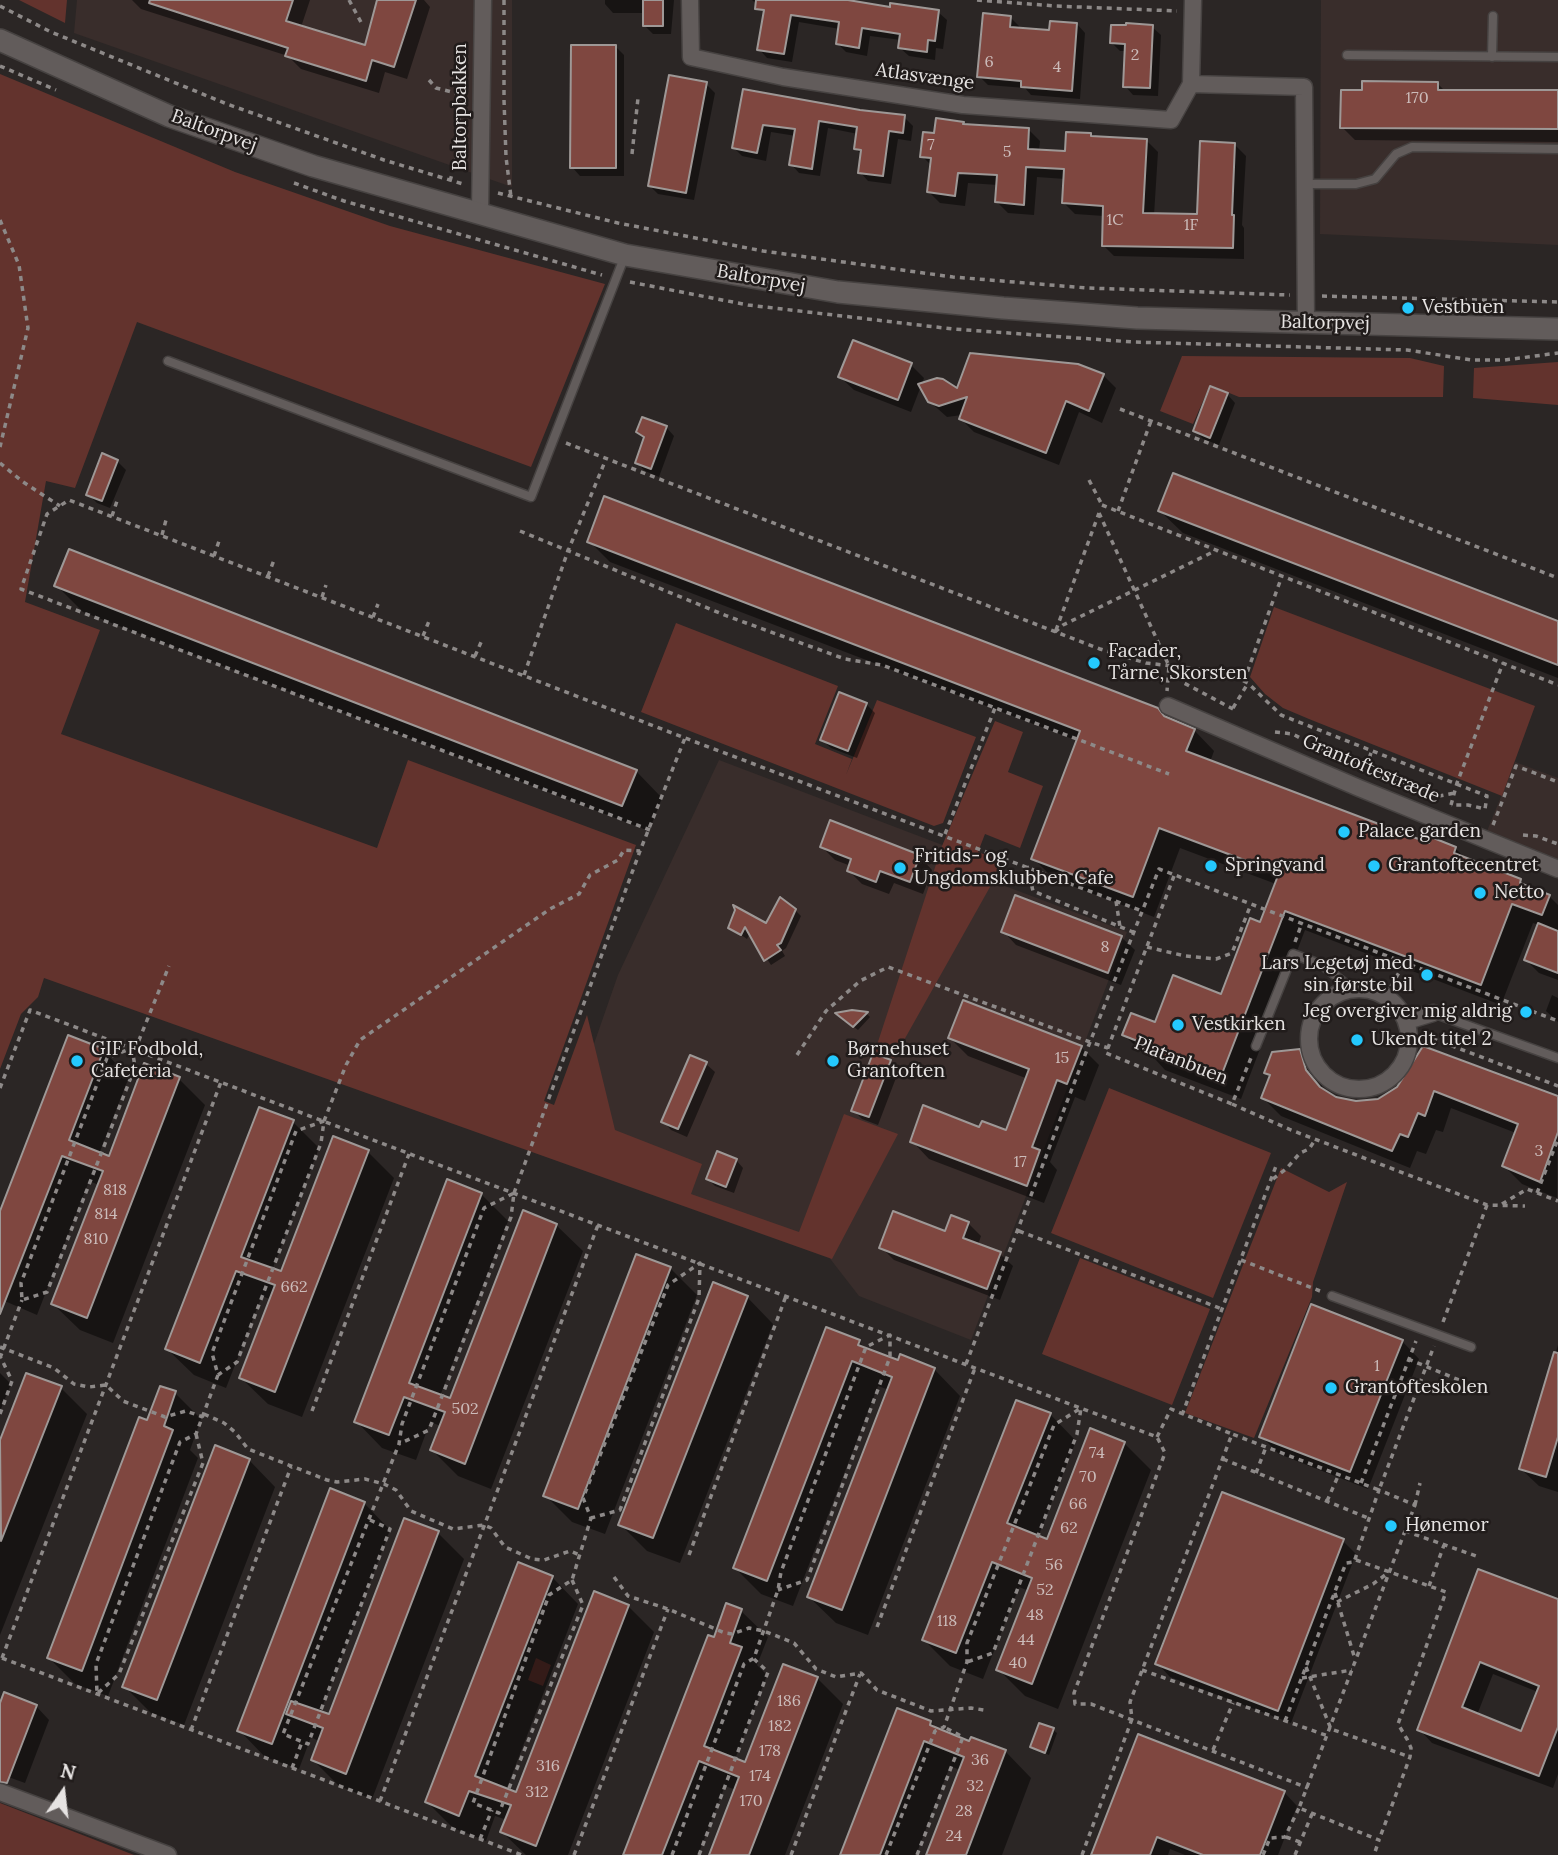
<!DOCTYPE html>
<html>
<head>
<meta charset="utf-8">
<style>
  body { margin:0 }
  #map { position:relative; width:1558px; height:1855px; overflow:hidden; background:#2b2625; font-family:Lora,serif }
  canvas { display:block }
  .north { position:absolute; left:28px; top:1757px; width:70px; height:70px; -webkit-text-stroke:5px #211c1b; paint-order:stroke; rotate:14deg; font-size:19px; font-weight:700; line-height:28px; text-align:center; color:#e6e3e2 }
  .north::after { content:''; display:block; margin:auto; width:24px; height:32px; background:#e6e3e2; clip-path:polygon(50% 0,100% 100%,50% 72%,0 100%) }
</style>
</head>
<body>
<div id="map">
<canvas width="1558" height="1855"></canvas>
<div class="north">N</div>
</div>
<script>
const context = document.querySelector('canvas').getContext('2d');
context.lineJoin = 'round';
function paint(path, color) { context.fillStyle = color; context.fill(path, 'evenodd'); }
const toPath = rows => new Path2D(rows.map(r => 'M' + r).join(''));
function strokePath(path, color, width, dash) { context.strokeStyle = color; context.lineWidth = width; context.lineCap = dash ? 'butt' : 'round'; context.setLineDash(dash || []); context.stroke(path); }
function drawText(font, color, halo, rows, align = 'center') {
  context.font = font + ' Lora,serif'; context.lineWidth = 5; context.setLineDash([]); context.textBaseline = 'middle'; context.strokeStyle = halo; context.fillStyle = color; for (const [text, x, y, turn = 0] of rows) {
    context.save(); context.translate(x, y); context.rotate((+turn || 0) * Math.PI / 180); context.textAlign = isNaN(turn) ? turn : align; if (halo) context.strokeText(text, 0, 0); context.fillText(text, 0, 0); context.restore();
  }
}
paint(toPath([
  [77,0,512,0,512,187,74,33],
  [1321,0,1558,0,1558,245,1320,234],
  [719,760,974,857,968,872,1127,932,971,1340,859,1296,821,1247,558,1147,618,975],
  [1515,762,1558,778,1558,864,1485,836]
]), '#392d2b');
paint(toPath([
  [19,0,67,0,65,23],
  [0,74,235,172,390,226,605,284,531,467,137,322,75,488,46,481,25,602,100,630,61,734,377,848,408,760,636,845,544,1101,554,1105,587,1015,615,1130,702,1164,691,1194,799,1232,844,1114,898,1134,832,1259,44,978,38,997,21,1014,0,1069],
  [1182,356,1410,358,1444,366,1443,397,1239,397,1210,385,1193,424,1160,411],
  [1558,362,1558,405,1473,398,1474,368],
  [1274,607,1535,706,1502,796,1309,719,1283,708,1265,694,1250,677],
  [676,623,838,686,815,744,852,759,846,775,877,700,976,737,943,823,934,826,641,712],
  [995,721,1023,732,1008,772,1043,786,1020,848,985,834,978,852,1004,862,894,1058,875,1051,942,846],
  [1109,1088,1271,1153,1213,1298,1051,1233],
  [1281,1168,1329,1192,1347,1182,1313,1282,1312,1297,1254,1438,1185,1413],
  [1080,1258,1210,1309,1172,1405,1042,1354],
  [536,1658,551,1665,543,1686,528,1680],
  [0,1803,134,1855,0,1855]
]), '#63332d');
paint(toPath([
  [132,0,310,0,301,27,366,47,379,0,424,0,430,7,407,79,385,72,379,93,301,69,288,56,141,9],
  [605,0,674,0,671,34,653,34,644,25,644,13,613,13,605,4],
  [752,0,837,0,892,9,938,12,947,20,943,49,936,48,935,60,909,56,900,48,901,40,870,36,867,56,846,52,838,44,840,29,799,22,792,62,767,58,759,49,766,9,761,8],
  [1010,17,1019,26,1018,29,1051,32,1077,24,1085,33,1080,99,1031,95,1025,88,988,85,979,76],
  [1152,27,1161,35,1158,96,1133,95,1125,86,1126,51,1120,51,1111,42],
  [616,47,624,55,624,176,580,176,572,167],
  [1437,83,1446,92,1558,92,1558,142,1355,140,1342,127,1364,92],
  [706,84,715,93,694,200,658,194,649,185],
  [744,91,859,112,904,117,913,126,911,141,898,139,891,184,868,181,860,172,862,155,856,149,858,134,828,128,820,176,799,173,791,164,796,136,771,132,766,161,742,156,734,148],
  [963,123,966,126,1029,130,1040,141,1039,151,1067,153,1091,135,1094,138,1147,141,1158,152,1154,215,1198,216,1235,145,1246,156,1242,225,1244,228,1244,259,1114,256,1103,245,1104,216,1075,214,1064,203,1065,179,1037,177,1034,215,1008,213,997,202,998,185,968,183,965,206,940,203,929,192,932,166,922,156,935,135],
  [911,365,924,378,922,384,957,391,1103,375,1116,388,1102,423,1079,412,1059,465,974,432,961,419,962,415,947,417,929,401,921,386,911,412,854,390,840,377],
  [1227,394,1235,403,1219,445,1203,439,1195,431],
  [666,427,674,436,659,477,645,471,637,463,645,439,638,432],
  [117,461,126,470,110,508,97,503,88,494],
  [1160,511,1558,623,1558,678,1183,533],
  [589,541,1166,718,1194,730,1214,751,1210,762,1430,846,1455,848,1467,860,1520,880,1529,889,1549,896,1558,905,1558,980,1539,973,1526,960,1539,925,1533,923,1501,1005,1305,930,1241,1099,1165,1070,1155,1059,1145,1055,1124,1035,1156,1024,1222,996,1261,924,1276,884,1180,848,1154,917,1054,879,1033,858,1078,741,610,562],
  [56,585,636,771,662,798,649,831,83,612],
  [866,704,875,713,857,758,831,748,822,740],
  [822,847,919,856,932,870,923,894,894,883,889,894,862,884,849,871,851,866,835,860],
  [795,910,801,916,786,948,782,951,785,956,771,965,750,933,747,939,730,927,767,925],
  [1003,931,1121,937,1135,950,1121,985,1016,945],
  [1552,995,1558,998,1558,1022,1546,1011],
  [852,1012,867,1014,870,1017,858,1030,841,1017],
  [950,1038,1081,1047,1099,1065,1085,1101,1075,1097,1050,1162,1057,1170,1044,1203,929,1159,912,1141,980,1129,1007,1133,1028,1079,968,1056],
  [103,1050,129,1077,99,1154,110,1158,179,1079,205,1105,113,1343,80,1330,53,1304,99,1185,89,1181,37,1315,0,1299,0,1216],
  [1300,1051,1318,1069,1323,1090,1335,1099,1356,1103,1379,1100,1399,1088,1558,1098,1557,1198,1522,1184,1504,1166,1516,1133,1451,1108,1443,1132,1436,1130,1426,1154,1417,1151,1410,1168,1281,1116,1263,1098,1271,1078,1266,1073],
  [890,1062,899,1070,878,1125,862,1119,853,1110],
  [706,1064,715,1072,687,1137,671,1130,663,1121],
  [293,1122,319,1148,272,1270,282,1274,368,1152,394,1178,302,1417,268,1404,241,1378,272,1300,262,1296,226,1388,194,1375,167,1349],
  [736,1160,743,1168,734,1193,715,1186,708,1179],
  [481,1194,508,1221,440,1396,451,1401,556,1225,583,1251,491,1489,458,1476,432,1450,441,1426,430,1422,416,1460,382,1448,356,1421],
  [968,1223,981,1236,978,1245,1000,1254,1013,1266,1000,1300,894,1260,881,1247,946,1233],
  [670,1268,697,1295,605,1534,572,1522,545,1495],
  [747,1297,773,1324,680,1563,647,1551,620,1524],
  [1402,1341,1419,1359,1368,1489,1279,1454,1261,1436],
  [859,1342,867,1350,899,1362,934,1369,960,1396,868,1635,836,1623,809,1597,889,1390,878,1386,793,1606,761,1594,735,1568],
  [1558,1345,1558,1492,1539,1486,1521,1469],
  [0,1373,11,1384,0,1411],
  [27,1375,61,1388,87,1414,0,1635,0,1444],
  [175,1393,201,1419,190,1450,198,1458,108,1696,75,1684,49,1658,148,1422],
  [1050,1414,1076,1441,1038,1537,1048,1541,1124,1443,1151,1470,1058,1709,1025,1696,999,1670,1029,1591,1019,1587,983,1679,950,1666,924,1640],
  [249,1460,275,1487,184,1725,151,1713,124,1686],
  [364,1503,390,1530,320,1713,330,1716,405,1520,438,1533,464,1559,372,1799,339,1786,313,1760,320,1742,311,1737,299,1769,265,1757,239,1730],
  [1343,1541,1356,1554,1291,1723,1170,1677,1157,1663],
  [1479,1571,1558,1601,1558,1774,1553,1788,1432,1743,1419,1729],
  [1493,1674,1538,1692,1522,1733,1477,1715],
  [552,1577,578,1604,506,1790,517,1794,628,1606,654,1632,568,1855,526,1855,502,1832,507,1820,495,1816,486,1841,453,1828,427,1802],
  [727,1606,741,1611,768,1637,757,1665,767,1675,735,1759,746,1764,817,1678,843,1704,785,1855,711,1855,736,1790,725,1786,698,1855,625,1855],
  [36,1706,49,1720,25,1783,0,1774,0,1708],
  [931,1722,939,1731,970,1744,1005,1751,1031,1778,1002,1855,928,1855,960,1770,950,1766,916,1855,842,1855],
  [1053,1730,1057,1733,1049,1755,1032,1747],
  [1284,1792,1297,1806,1278,1855,1185,1855,1170,1849,1168,1855,1093,1855]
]), '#0007');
const building = toPath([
  [150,0,293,0,286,21,365,45,377,0,416,0,394,67,372,60,366,81,285,56,288,48,149,3,150,0],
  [643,0,663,0,663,26,643,26,643,0],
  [756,0,848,0,890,7,890,3,939,10,935,41,928,40,927,52,898,48,900,34,862,28,859,48,836,44,839,22,791,15,784,54,757,50,764,10,755,9,756,0],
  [983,13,1011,16,1010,27,1049,30,1050,21,1077,23,1072,91,1021,87,1021,81,977,77,983,13],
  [1126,23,1153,25,1150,88,1123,87,1125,44,1110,43,1111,25,1126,25,1126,23],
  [571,45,616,45,616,168,570,168,571,45],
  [669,75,707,82,686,193,648,186,669,75],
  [1362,81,1438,82,1438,90,1558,90,1558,129,1340,128,1341,90,1362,90,1362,81],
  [743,89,860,110,905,115,903,133,889,131,883,176,858,173,861,150,854,149,857,127,819,121,812,169,789,165,795,129,763,125,757,153,732,148,743,89],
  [936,118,964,122,963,124,1029,128,1028,149,1065,151,1066,132,1091,133,1091,136,1147,139,1143,213,1197,214,1200,141,1235,143,1232,215,1234,215,1233,248,1102,246,1103,206,1062,203,1064,169,1026,167,1024,205,995,202,997,175,958,173,955,196,927,192,931,158,920,157,923,132,934,133,936,118],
  [853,340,912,363,898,400,838,377,853,340],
  [970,353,1078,364,1104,374,1089,411,1066,401,1046,453,959,419,967,397,939,406,928,402,918,384,937,378,943,379,957,388,970,353],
  [1210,386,1228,393,1210,438,1193,431,1210,386],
  [642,417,667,426,651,469,635,463,644,437,636,432,642,417],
  [102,453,118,460,102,501,86,495,102,453],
  [1173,473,1558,621,1558,665,1158,511,1173,473],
  [604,496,1158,708,1164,716,1195,729,1186,751,1429,843,1431,837,1456,847,1454,853,1521,879,1520,883,1550,895,1542,915,1512,904,1481,985,1285,911,1220,1079,1143,1049,1145,1044,1122,1035,1131,1013,1155,1022,1173,975,1221,994,1250,918,1260,922,1279,873,1159,828,1133,897,1031,859,1080,731,587,542,604,496],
  [69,549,637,770,622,806,54,586,69,549],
  [839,692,867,703,848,751,820,740,839,692],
  [830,820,920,855,910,882,880,871,876,882,847,871,851,859,820,847,830,820],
  [1015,895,1122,936,1108,973,1001,932,1015,895],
  [780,897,796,909,781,943,777,945,781,950,764,961,745,927,741,935,728,928,735,910,733,905,766,923,780,897],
  [1538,923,1558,931,1558,973,1524,960,1538,923],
  [963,1000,1082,1046,1067,1084,1057,1080,1032,1147,1040,1150,1027,1186,910,1142,923,1105,979,1127,982,1121,1006,1130,1029,1069,948,1038,963,1000],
  [852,1010,868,1012,853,1027,835,1013,852,1010],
  [68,1035,104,1049,69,1140,109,1156,144,1063,180,1077,87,1318,51,1304,103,1171,62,1156,0,1314,0,1211,68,1035],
  [1423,1046,1558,1096,1558,1132,1540,1182,1502,1166,1518,1124,1434,1091,1425,1116,1418,1113,1408,1137,1400,1134,1392,1151,1261,1098,1270,1075,1264,1073,1272,1052,1300,1049,1306,1070,1320,1087,1336,1097,1356,1101,1378,1099,1397,1087,1423,1046],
  [873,1053,891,1060,869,1117,851,1111,873,1053],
  [690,1055,707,1062,678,1129,661,1122,690,1055],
  [259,1107,294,1120,241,1257,281,1271,333,1136,369,1150,275,1392,239,1378,275,1285,236,1271,200,1363,165,1349,259,1107],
  [717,1151,737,1159,726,1187,706,1179,717,1151],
  [447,1179,482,1193,409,1383,450,1398,523,1210,557,1224,465,1464,430,1450,445,1412,404,1397,389,1435,354,1422,447,1179],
  [893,1211,945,1231,951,1215,969,1222,963,1238,1001,1252,987,1289,879,1248,893,1211],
  [636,1254,671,1267,578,1509,543,1496,636,1254],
  [713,1282,748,1296,653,1538,618,1525,713,1282],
  [1311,1304,1403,1340,1350,1472,1259,1437,1311,1304],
  [826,1327,860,1340,858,1345,898,1360,900,1354,935,1368,842,1610,807,1597,892,1377,852,1361,767,1581,733,1568,826,1327],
  [1554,1352,1558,1353,1558,1437,1546,1477,1519,1469,1554,1352],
  [26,1373,62,1386,1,1541,0,1440,26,1373],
  [160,1386,176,1391,164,1426,173,1430,82,1671,47,1658,139,1417,147,1420,160,1386],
  [1016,1400,1051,1413,1007,1523,1047,1539,1090,1428,1125,1442,1032,1684,996,1670,1032,1578,992,1562,956,1653,922,1640,1016,1400],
  [215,1445,250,1459,157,1700,122,1687,215,1445],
  [330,1488,365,1502,272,1744,237,1731,330,1488],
  [1222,1492,1344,1539,1278,1711,1155,1664,1222,1492],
  [404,1518,439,1531,346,1774,311,1760,323,1728,286,1714,291,1701,329,1714,404,1518],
  [518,1562,553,1576,475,1776,516,1792,594,1591,629,1605,536,1846,500,1832,511,1805,469,1791,459,1816,425,1802,518,1562],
  [1478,1569,1558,1599,1558,1727,1539,1776,1417,1730,1478,1569],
  [1480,1662,1539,1686,1521,1731,1462,1707,1480,1662],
  [726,1603,742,1609,730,1643,742,1647,704,1746,745,1762,783,1664,818,1677,749,1855,709,1855,739,1777,699,1761,662,1855,623,1855,708,1635,714,1637,726,1603],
  [4,1692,37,1705,7,1783,0,1782,0,1703,4,1692],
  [897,1708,931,1721,930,1725,969,1741,971,1737,1006,1750,966,1855,926,1855,964,1757,924,1741,880,1855,840,1855,897,1708],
  [1039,1723,1054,1728,1045,1753,1030,1747,1039,1723],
  [1138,1734,1285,1791,1260,1855,1203,1855,1157,1837,1150,1855,1091,1855,1138,1734]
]);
paint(building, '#7f4740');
strokePath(building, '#9e9896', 2);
const lane = toPath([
  [1347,55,1558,57],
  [1492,57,1493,16],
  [1305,184,1356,184,1375,179,1396,154,1412,147,1558,149],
  [168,361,531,497,624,258],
  [1433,1013,1558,1058],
  [1256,1046,1293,954,1322,965,1351,988],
  [1332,1296,1471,1347]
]);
const street = toPath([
  [690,0,691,57,783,77,963,105,1171,120,1191,84,1193,0],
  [1191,84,1304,87,1306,323],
  [480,213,483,0],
  [1168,706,1359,788,1558,869],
  '1309 1039a50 50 0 1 1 100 0a50 50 0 1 1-100 0Z',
  [1407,1021,1433,1013],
  [0,1792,168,1855]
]);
const secondary = toPath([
  [0,40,169,116,313,166,625,255,838,292,1003,308,1137,318,1558,329]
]);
strokePath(lane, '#464241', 11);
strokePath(street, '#464241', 19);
strokePath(secondary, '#464241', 24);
strokePath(toPath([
  [349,0,362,24],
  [504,0,504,100,506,157,511,197],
  [977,0,1055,6,1177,11],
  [0,6,51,32,227,104,384,160,463,184],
  [0,66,56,90],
  [429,80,436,88,460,94],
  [632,154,638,98],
  [450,181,459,149,459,104,463,78],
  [294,183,344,201,602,275],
  [498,193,618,223,763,251,953,277,1087,288,1290,295],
  [0,220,19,265,28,328,0,447],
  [630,282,748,305,953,329,1133,342,1407,350,1472,360,1505,360,1558,353],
  [1322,296,1558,302],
  [1120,409,1558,578],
  [566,443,1100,649,1146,663,1224,672,1248,683,1281,715,1487,796,1485,809,1468,805,1451,805],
  [0,463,23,482,60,506],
  [1089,480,1102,505],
  [1102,505,1558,685],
  [1118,511,1151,421],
  [1099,513,1169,666,1167,691],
  [112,516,117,501],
  [520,531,727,616,845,659,882,665,1169,774],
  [162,535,166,520],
  [214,556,219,541],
  [268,576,274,560],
  [322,597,326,585],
  [373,617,378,604],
  [1056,630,1099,513],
  [1055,632,1063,625,1217,550],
  [423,636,429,621],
  [475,656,482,640],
  [1175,666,1184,683,1233,709],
  [524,675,568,551,606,459],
  [1244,681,1282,576],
  [1233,708,1248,683],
  [1275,732,1293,734,1329,754],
  [1345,761,1371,769,1430,794,1439,796,1455,793],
  [1366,767,1372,750],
  [1451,805,1457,783,1503,663],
  [1493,825,1516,766,1558,782],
  [650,830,21,589,47,514,69,500,685,738,1142,911],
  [945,834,995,708],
  [1523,835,1536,836,1558,844],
  [1027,866,1033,891,1133,932],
  [1174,876,1106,1053,1232,1104,1251,1058],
  [1116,901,1120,927],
  [1295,942,1302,923],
  [1147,947,1185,956,1216,959,1232,953,1251,904],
  [1386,995,1405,962],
  [1423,1035,1558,1086],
  [132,1048,135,1067,47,1292,22,1300,21,1283,107,1058,132,1048],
  [135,1050,169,966],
  [797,1055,826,1011,860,981,888,967,1090,1042,1159,869,1558,1021],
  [0,1088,30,1010,1157,1437,1165,1453,1074,1693,1075,1704,1091,1704,1109,1711,1308,1788],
  [1232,1104,1291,1130,1487,1205,1525,1206],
  [324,1121,346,1065,360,1040,550,909,579,894,590,875,618,860,624,850,640,851],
  [1273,1179,1286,1169,1300,1153,1309,1149,1315,1140],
  [514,1193,640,851,685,738],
  [1537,1193,1558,1139],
  [1502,1204,1527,1189,1558,1201],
  [1019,1231,1222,1309],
  [1241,1260,1320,1291],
  [1443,1322,1487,1205],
  [0,1347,54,1368,74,1384,89,1387,106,1385,123,1401,165,1417,186,1411,203,1417],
  [0,1358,22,1300],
  [1408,1359,1459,1380],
  [966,1364,1090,1042,1108,1048],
  [312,1411,409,1154],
  [0,1414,12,1381,1,1358],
  [204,1414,224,1423,235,1432,248,1449,327,1480,337,1482,365,1479,384,1484,396,1490,411,1511,453,1529,484,1525,491,1528,505,1547,532,1559,544,1560,570,1551,580,1555],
  [1182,1415,1276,1166],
  [196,1434,203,1463,119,1674,97,1694,96,1664,180,1442,196,1434,218,1375,212,1353,296,1131,324,1121,321,1143,237,1362,218,1375],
  [1157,1437,1171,1409,1232,1434],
  [1223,1459,1368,1518],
  [1256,1473,1266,1447],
  [1361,1483,1416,1341],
  [1327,1501,1339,1474],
  [1415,1505,1420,1483],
  [370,1520,390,1529,308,1744,283,1734,399,1444,402,1424,484,1208,514,1193,511,1217,429,1430,399,1444],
  [1405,1531,1479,1557],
  [689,1555,786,1296],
  [1356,1560,1446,1592,1398,1724,1407,1739,1411,1748,1410,1757,1379,1840],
  [614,1577,628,1596,668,1609,725,1633,732,1634,749,1628,764,1631,794,1643,816,1669,836,1677,861,1673,877,1690,931,1711,971,1708,984,1710],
  [572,1580,583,1605,499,1813,473,1803,549,1595,572,1580,591,1518,583,1498,668,1285,700,1263,699,1298,620,1510,591,1518],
  [1429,1586,1444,1545],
  [1335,1593,1355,1659],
  [1337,1602,1373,1584,1388,1573],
  [877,1627,975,1368],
  [2,1658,221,1082],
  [2,1658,522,1855],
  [1306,1667,1331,1729,1410,1757],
  [1142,1670,1328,1736],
  [1302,1678,1352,1670],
  [1285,1721,1346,1563,1354,1562,1379,1490,1415,1505,1299,1808,1379,1840,1374,1855],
  [191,1730,291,1467],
  [1213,1750,1233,1703],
  [292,1768,302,1742],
  [380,1801,598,1225],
  [1286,1837,1300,1842],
  [480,1839,492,1810],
  [574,1855,668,1609],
  [672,1855,744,1664,754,1658,778,1590,781,1572,866,1347,890,1335,890,1357,807,1580,778,1590],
  [699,1855,768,1672,754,1659],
  [791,1855,860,1674],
  [886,1855,935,1731,944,1727,967,1662,967,1643,1054,1425,1081,1408,1077,1434,993,1653,967,1662],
  [917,1855,963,1737,944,1727],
  [1082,1855,1132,1719,1130,1702,1232,1434,1379,1490,1434,1346],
  [1263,1855,1270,1838,1285,1837,1299,1808],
  [1295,1855,1312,1814]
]), '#8d8988', 3.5, [5, 5]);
strokePath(lane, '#625c5b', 8);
strokePath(street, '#625c5b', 16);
strokePath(secondary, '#625c5b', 21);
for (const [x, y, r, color] of [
  [1408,308,7,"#24c9fe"],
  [1094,663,7,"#24c9fe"],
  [1344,832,7,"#24c9fe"],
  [1211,866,7,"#24c9fe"],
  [1374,866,7,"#24c9fe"],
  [900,868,7,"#24c9fe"],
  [1480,893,7,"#24c9fe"],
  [1427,975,7,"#24c9fe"],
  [1526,1012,7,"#24c9fe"],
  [1178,1025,7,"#24c9fe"],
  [1357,1040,7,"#24c9fe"],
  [77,1061,7,"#24c9fe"],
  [833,1061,7,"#24c9fe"],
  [1331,1388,7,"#24c9fe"],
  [1391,1526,7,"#24c9fe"]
]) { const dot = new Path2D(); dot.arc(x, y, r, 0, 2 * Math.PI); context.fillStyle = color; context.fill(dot); strokePath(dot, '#211c1b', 2.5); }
drawText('16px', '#ccbcba', null, [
  ["2",1135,55],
  ["6",989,62],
  ["4",1057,67],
  ["170",1417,98],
  ["7",931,145],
  ["5",1007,152],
  ["1C",1115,220],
  ["1F",1191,225],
  ["8",1105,947],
  ["15",1062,1058],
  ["3",1539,1151],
  ["17",1020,1162],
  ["818",115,1190],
  ["814",106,1214],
  ["810",96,1239],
  ["662",294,1287],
  ["1",1377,1366],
  ["502",465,1409],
  ["74",1097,1453],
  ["70",1088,1477],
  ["66",1078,1504],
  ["62",1069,1528],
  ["56",1054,1565],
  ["52",1045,1590],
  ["48",1035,1615],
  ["118",947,1621],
  ["44",1026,1640],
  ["40",1018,1663],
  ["186",789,1701],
  ["182",780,1726],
  ["178",770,1751],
  ["36",980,1760],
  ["316",548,1766],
  ["174",760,1776],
  ["32",975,1786],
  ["312",537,1792],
  ["170",751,1801],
  ["28",964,1811],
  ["24",954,1836]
]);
drawText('19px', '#e6e3e2', '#211c1b', [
  ["Atlasvænge",925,77,8],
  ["Baltorpbakken",461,107,-90],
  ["Baltorpvej",214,131,20],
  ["Baltorpvej",761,279,10],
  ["Baltorpvej",1325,323,1],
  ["Grantoftestræde",1371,769,23],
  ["Platanbuen",1181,1061,22]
]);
drawText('19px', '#e6e3e2', '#211c1b', [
  ["Vestbuen",1422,308],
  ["Facader,",1108,652],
  ["Tårne, Skorsten",1108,674],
  ["Palace garden",1358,832],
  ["Fritids- og",914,857],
  ["Ungdomsklubben Cafe",914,879],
  ["Springvand",1225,866],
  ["Grantoftecentret",1388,866],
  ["Netto",1494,893],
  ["Lars Legetøj med",1413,964,"right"],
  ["sin første bil",1413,986,"right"],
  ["Jeg overgiver mig aldrig",1512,1012,"right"],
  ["Vestkirken",1192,1025],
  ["Ukendt titel 2",1371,1040],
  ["GIF Fodbold,",91,1050],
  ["Cafeteria",91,1072],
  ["Børnehuset",847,1050],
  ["Grantoften",847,1072],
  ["Grantofteskolen",1345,1388],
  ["Hønemor",1405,1526]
], 'left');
</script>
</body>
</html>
